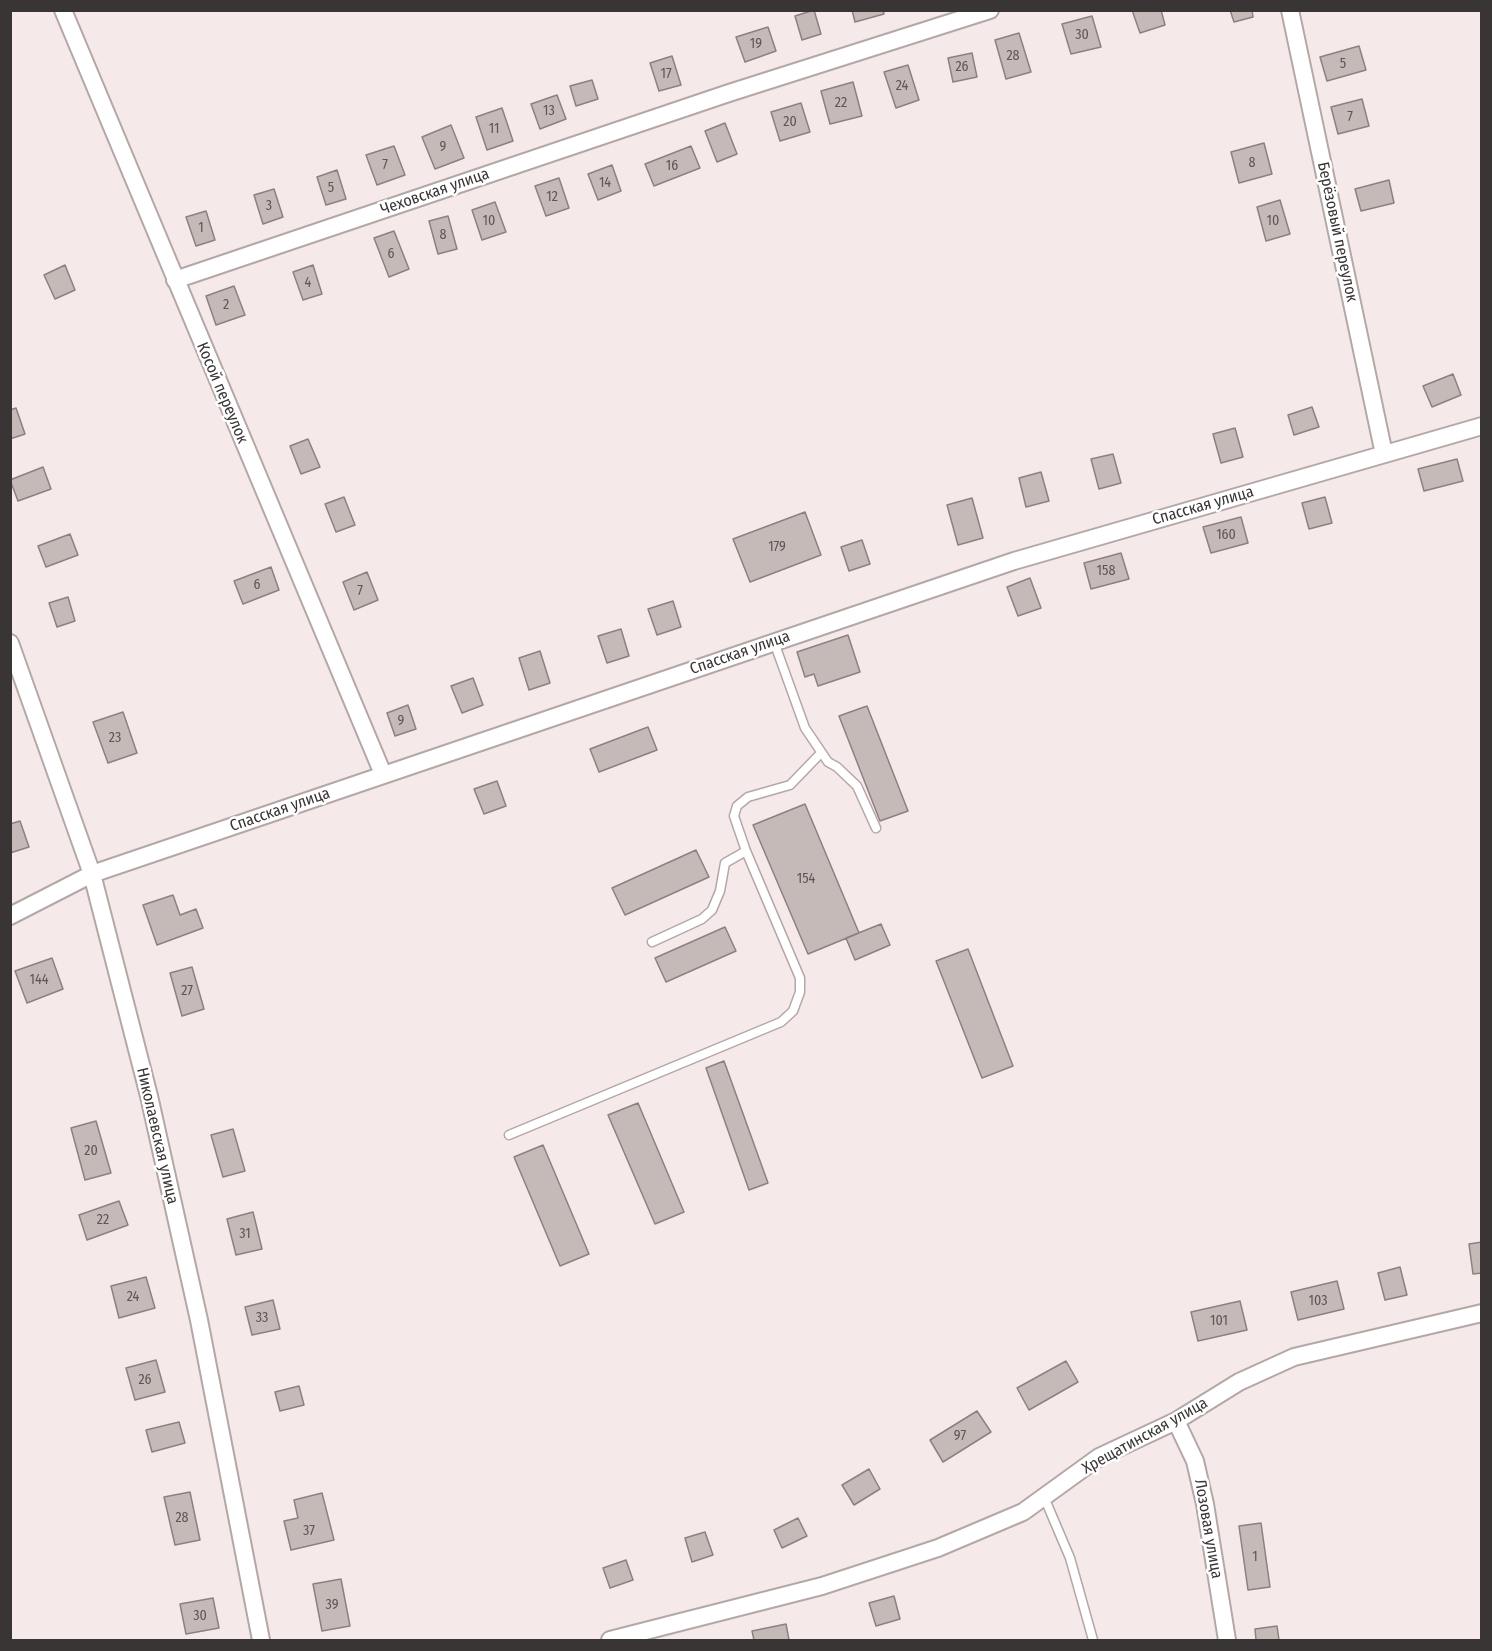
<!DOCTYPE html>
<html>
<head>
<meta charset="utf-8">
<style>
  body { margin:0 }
  #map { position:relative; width:1492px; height:1651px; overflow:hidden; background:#f6e9e9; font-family:"Fira Sans Condensed",sans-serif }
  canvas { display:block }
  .frame { position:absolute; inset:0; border:12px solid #3a3535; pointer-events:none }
</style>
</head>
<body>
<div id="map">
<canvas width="1492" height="1651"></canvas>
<div class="frame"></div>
</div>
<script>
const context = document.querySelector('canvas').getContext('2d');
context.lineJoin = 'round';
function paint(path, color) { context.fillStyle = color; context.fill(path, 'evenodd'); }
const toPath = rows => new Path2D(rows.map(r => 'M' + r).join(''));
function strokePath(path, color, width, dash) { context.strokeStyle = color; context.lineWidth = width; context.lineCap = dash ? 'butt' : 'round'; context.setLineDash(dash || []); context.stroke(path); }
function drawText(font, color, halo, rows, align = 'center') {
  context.font = font + ' "Fira Sans Condensed",sans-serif'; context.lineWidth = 5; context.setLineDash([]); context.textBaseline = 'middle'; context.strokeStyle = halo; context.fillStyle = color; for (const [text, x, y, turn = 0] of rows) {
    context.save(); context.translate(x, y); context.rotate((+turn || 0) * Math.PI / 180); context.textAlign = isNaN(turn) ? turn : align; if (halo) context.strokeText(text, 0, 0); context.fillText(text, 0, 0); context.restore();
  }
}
const building = toPath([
  [814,10,821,34,802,40,795,16,814,10],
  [852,10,883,10,884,14,855,22,852,10],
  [1132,10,1161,10,1165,25,1140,33,1132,10],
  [1230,10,1252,10,1253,17,1234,22,1230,10],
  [1092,16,1101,47,1071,54,1062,24,1092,16],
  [768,27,776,51,745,62,736,37,768,27],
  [1019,33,1031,72,1006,79,995,40,1019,33],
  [1359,46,1366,70,1327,81,1320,57,1359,46],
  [972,53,977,77,953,82,948,58,972,53],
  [672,56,681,85,659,91,650,63,672,56],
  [908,65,919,100,896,108,884,72,908,65],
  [592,80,598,99,576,106,570,86,592,80],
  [853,82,862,116,830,124,821,91,853,82],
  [557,95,566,119,540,129,531,104,557,95],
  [1362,99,1369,126,1338,134,1331,107,1362,99],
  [801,103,810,132,780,141,771,112,801,103],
  [502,108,513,141,487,150,476,117,502,108],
  [725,123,737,154,717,162,705,131,725,123],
  [451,125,464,158,435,169,422,137,451,125],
  [1264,143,1272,174,1239,183,1231,152,1264,143],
  [394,146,405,175,377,185,366,155,394,146],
  [691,146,700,168,654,186,645,164,691,146],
  [612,165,621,191,598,200,588,174,612,165],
  [337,170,346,199,326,205,317,177,337,170],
  [559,178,569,208,546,216,535,186,559,178],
  [1389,180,1394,203,1361,211,1355,189,1389,180],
  [274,189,283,217,263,224,254,195,274,189],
  [1280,200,1290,234,1266,241,1257,207,1280,200],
  [495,202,506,232,482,240,472,210,495,202],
  [206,211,215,240,196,246,186,217,206,211],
  [448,216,457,249,438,254,429,221,448,216],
  [394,231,409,269,389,277,374,238,394,231],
  [65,265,75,290,55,299,44,275,65,265],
  [313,265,322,294,303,300,293,272,313,265],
  [234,286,245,315,216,325,206,296,234,286],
  [1453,374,1461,395,1432,407,1423,386,1453,374],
  [1312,407,1319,427,1294,435,1288,415,1312,407],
  [16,408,25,434,10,439,10,410,16,408],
  [1235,428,1243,457,1221,463,1213,434,1235,428],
  [308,439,320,467,301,474,290,446,308,439],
  [1113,454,1121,483,1099,489,1091,459,1113,454],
  [1457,459,1463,481,1424,491,1418,469,1457,459],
  [43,467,51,489,18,501,10,480,43,467],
  [1041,472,1049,501,1026,507,1019,478,1041,472],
  [344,497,355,525,336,532,325,504,344,497],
  [1325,497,1332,523,1309,529,1302,503,1325,497],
  [972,498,983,538,958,545,947,505,972,498],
  [805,512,821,555,750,582,733,539,805,512],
  [1241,517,1248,543,1211,553,1203,527,1241,517],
  [70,534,78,555,46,567,38,546,70,534],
  [862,540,870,564,849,571,841,547,862,540],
  [1121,553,1129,579,1091,589,1084,563,1121,553],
  [271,567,279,590,243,604,234,581,271,567],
  [367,572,378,600,354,610,343,582,367,572],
  [1030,578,1041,608,1018,616,1007,587,1030,578],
  [68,597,75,621,57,627,49,603,68,597],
  [673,601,681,627,657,635,648,609,673,601],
  [621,629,629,656,607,663,598,636,621,629],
  [848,635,860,672,818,686,814,674,805,677,797,652,848,635],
  [540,651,550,683,529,690,519,658,540,651],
  [473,678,483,705,462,713,451,686,473,678],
  [408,705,416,729,395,736,387,713,408,705],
  [867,706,908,811,880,821,839,716,867,706],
  [123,712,137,753,108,763,93,722,123,712],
  [648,727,657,750,599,772,590,749,648,727],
  [497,781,506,806,484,814,474,789,497,781],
  [805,804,859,933,808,954,753,825,805,804],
  [20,821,29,847,10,853,10,824,20,821],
  [696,850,709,877,625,915,612,888,696,850],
  [173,895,180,915,196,909,203,928,157,945,143,905,173,895],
  [881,924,890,945,855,960,846,938,881,924],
  [725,927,736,951,666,982,655,958,725,927],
  [968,949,1013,1066,982,1078,936,961,968,949],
  [52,958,63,989,27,1003,15,971,52,958],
  [192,967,204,1009,182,1016,170,973,192,967],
  [724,1061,768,1183,749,1190,706,1068,724,1061],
  [638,1103,684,1212,655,1224,608,1115,638,1103],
  [96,1121,111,1173,85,1180,71,1128,96,1121],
  [233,1129,245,1171,223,1177,211,1135,233,1129],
  [543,1145,589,1254,560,1266,514,1157,543,1145],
  [119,1201,128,1225,87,1240,79,1215,119,1201],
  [253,1212,262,1249,236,1255,227,1219,253,1212],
  [1482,1242,1482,1273,1473,1274,1469,1244,1482,1242],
  [1400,1267,1407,1295,1385,1300,1378,1273,1400,1267],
  [146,1277,155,1308,119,1318,111,1286,146,1277],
  [1337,1281,1344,1309,1298,1320,1291,1292,1337,1281],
  [273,1300,280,1329,252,1335,245,1307,273,1300],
  [1240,1301,1247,1330,1198,1341,1191,1312,1240,1301],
  [156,1360,165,1392,135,1400,126,1368,156,1360],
  [1066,1361,1078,1382,1029,1410,1017,1388,1066,1361],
  [299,1386,304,1405,280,1411,275,1392,299,1386],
  [977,1411,991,1432,943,1462,930,1440,977,1411],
  [179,1422,185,1443,152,1452,146,1430,179,1422],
  [869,1469,880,1489,854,1505,842,1485,869,1469],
  [190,1492,200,1540,175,1545,164,1497,190,1492],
  [322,1493,334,1540,291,1550,284,1521,298,1518,294,1500,322,1493],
  [798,1518,807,1536,782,1548,774,1530,798,1518],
  [1261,1523,1270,1587,1248,1590,1239,1526,1261,1523],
  [705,1532,713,1555,692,1562,685,1538,705,1532],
  [626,1560,633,1580,610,1588,603,1568,626,1560],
  [341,1579,350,1626,322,1631,313,1584,341,1579],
  [894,1596,900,1619,876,1626,869,1603,894,1596],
  [213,1598,219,1628,186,1634,180,1604,213,1598],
  [786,1624,789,1640,754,1640,752,1631,786,1624],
  [1277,1626,1279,1640,1256,1640,1255,1629,1277,1626]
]);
paint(building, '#c6bab9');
strokePath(building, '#8c8180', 1.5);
const lane = toPath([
  [774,642,805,728,828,762,837,767,857,786,876,828],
  [652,942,702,919,712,910,720,891,725,863,746,851],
  [509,1135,781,1022,793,1011,800,992,800,978,746,851,734,816,737,806,748,797,790,785,820,754],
  [1044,1497,1070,1558,1093,1640]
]);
const street = toPath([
  [63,10,383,774],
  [1290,10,1384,454],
  [175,280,729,93,990,10],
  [10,643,92,874,149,1096,199,1320,261,1640],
  [10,916,92,874,1014,561,1482,426],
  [1176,1421,1195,1461,1205,1504,1227,1640],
  [610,1640,822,1586,938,1548,1023,1512,1099,1457,1176,1421,1239,1382,1294,1357,1482,1313]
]);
strokePath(lane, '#b4a8a7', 11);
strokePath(street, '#b4a8a7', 20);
strokePath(lane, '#fff', 8);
strokePath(street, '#fff', 16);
drawText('14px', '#5d5656', null, [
  ["30",1082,35],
  ["19",756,44],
  ["28",1013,56],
  ["5",1343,64],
  ["26",962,67],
  ["17",666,74],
  ["24",902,86],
  ["22",841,103],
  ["13",549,111],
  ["7",1350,117],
  ["20",790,122],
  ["11",494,129],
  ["9",443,147],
  ["8",1252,163],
  ["7",385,165],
  ["16",672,166],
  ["14",605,183],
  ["5",331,188],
  ["12",552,197],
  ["3",269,206],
  ["10",489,221],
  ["10",1273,221],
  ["1",201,228],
  ["8",443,235],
  ["6",391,254],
  ["4",308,283],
  ["2",226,305],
  ["160",1226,535],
  ["179",777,547],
  ["158",1106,571],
  ["6",257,585],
  ["7",360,591],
  ["9",401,721],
  ["23",115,738],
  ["154",806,879],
  ["144",39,980],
  ["27",187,991],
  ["20",91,1151],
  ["22",103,1220],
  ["31",245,1234],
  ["24",133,1297],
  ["103",1318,1301],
  ["33",262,1318],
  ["101",1219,1321],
  ["26",145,1380],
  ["97",960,1436],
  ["28",182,1518],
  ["37",309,1531],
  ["1",1255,1557],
  ["39",332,1605],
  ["30",200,1616]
]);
drawText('16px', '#3a3535', '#fff', [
  ["Чеховская улица",435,192,-19],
  ["Берёзовый переулок",1337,232,78],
  ["Косой переулок",222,393,67],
  ["Спасская улица",1203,506,-16],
  ["Спасская улица",740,653,-19],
  ["Спасская улица",280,810,-19],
  ["Николаевская улица",157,1136,77],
  ["Хрещатинская улица",1145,1436,-29],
  ["Лозовая улица",1208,1529,80]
]);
</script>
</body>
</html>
